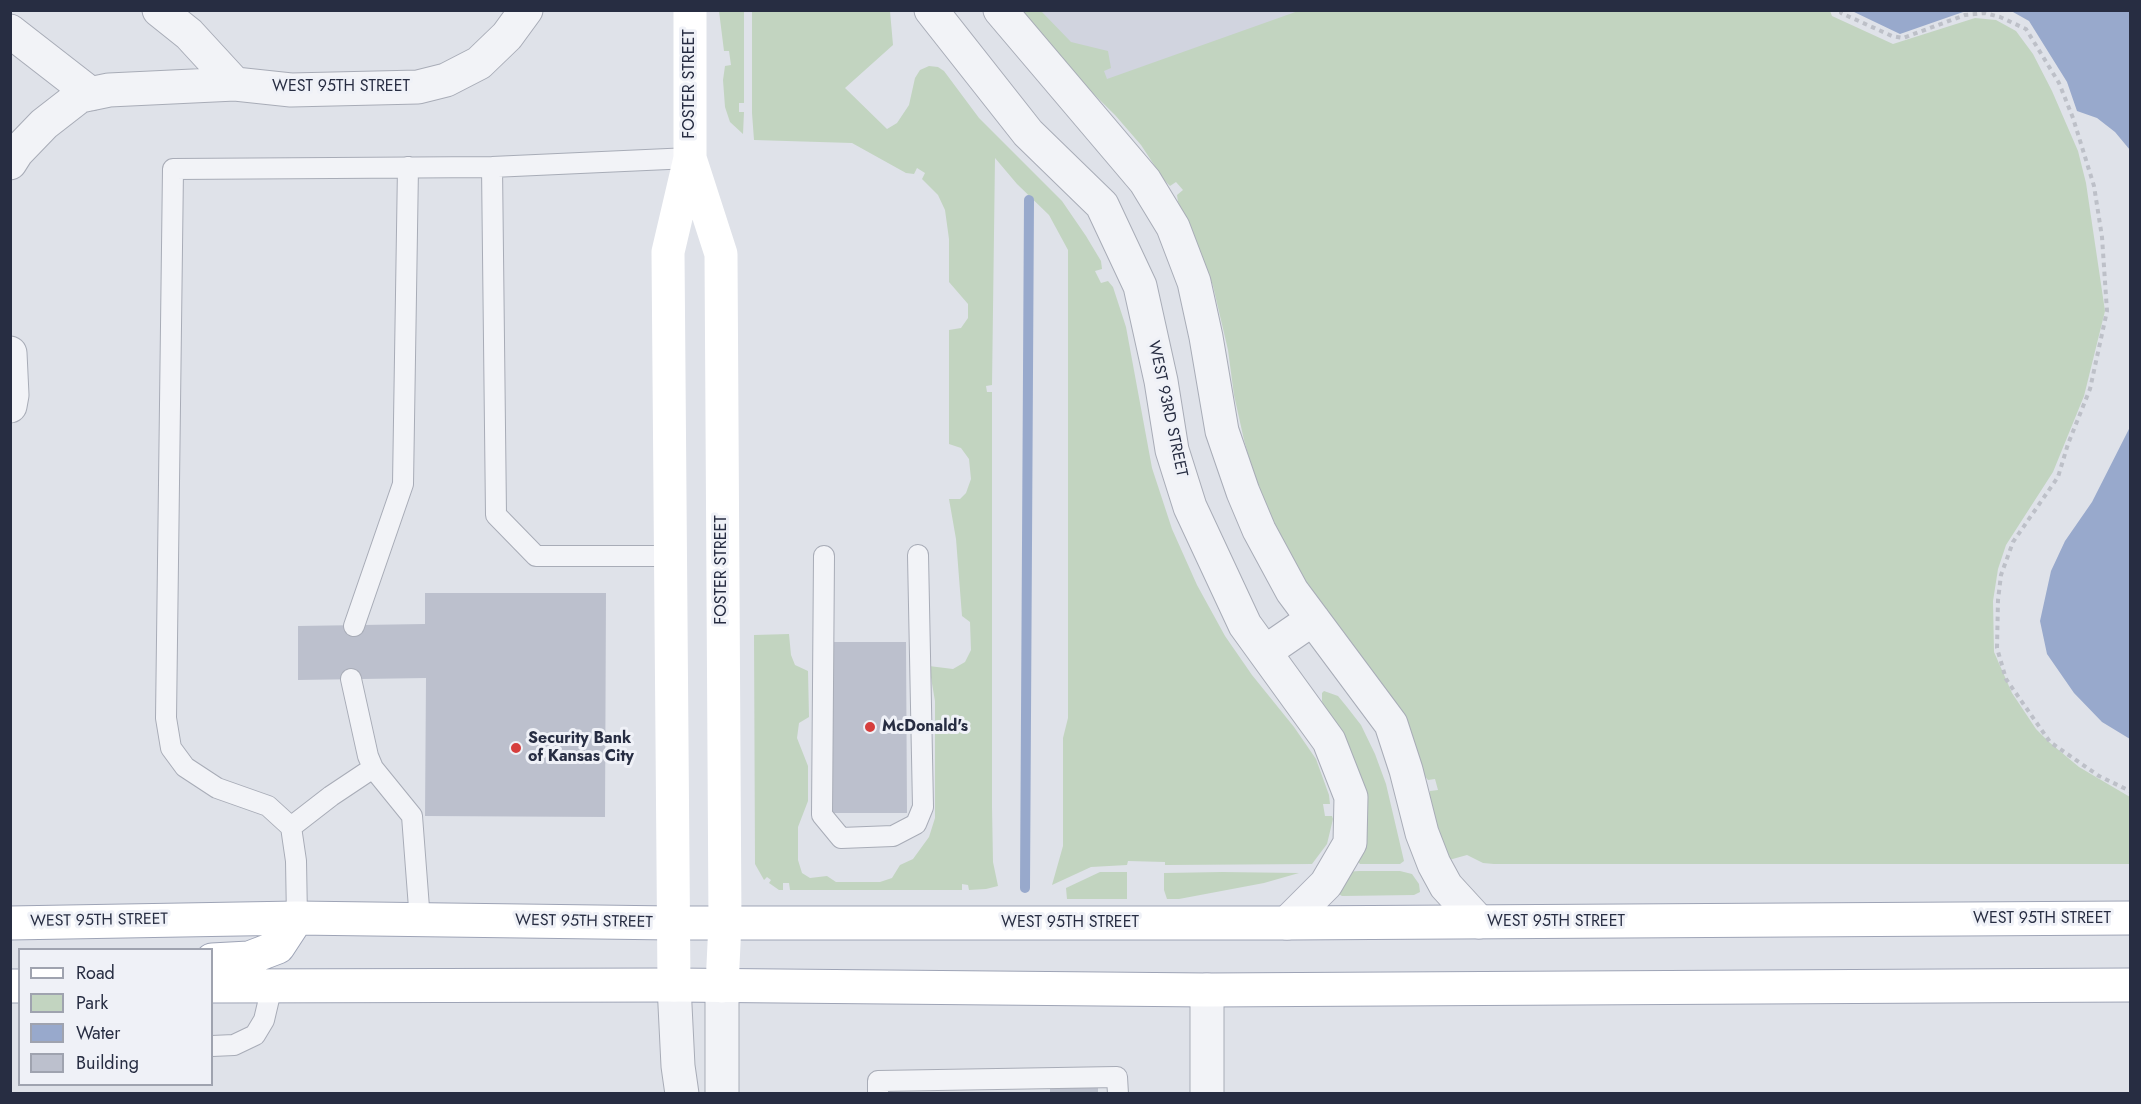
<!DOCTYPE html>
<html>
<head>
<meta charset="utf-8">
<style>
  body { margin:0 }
  #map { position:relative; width:2141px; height:1104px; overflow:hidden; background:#dfe2e9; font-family:Jost,sans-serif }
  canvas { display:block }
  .frame { position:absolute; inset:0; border:12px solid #272d42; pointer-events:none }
  .legend { position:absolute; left:18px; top:948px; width:195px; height:138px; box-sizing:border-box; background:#eff1f7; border:2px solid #9fa3af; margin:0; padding:8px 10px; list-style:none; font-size:18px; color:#272d42 }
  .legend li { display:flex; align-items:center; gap:12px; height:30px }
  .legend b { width:30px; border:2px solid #9fa3af }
</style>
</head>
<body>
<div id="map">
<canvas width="2141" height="1104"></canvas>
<div class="frame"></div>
<ul class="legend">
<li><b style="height:8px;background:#fff"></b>Road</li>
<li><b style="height:16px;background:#c2d4c0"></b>Park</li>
<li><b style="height:16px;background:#98a9cc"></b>Water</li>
<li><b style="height:16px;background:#bcc0cd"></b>Building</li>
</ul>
</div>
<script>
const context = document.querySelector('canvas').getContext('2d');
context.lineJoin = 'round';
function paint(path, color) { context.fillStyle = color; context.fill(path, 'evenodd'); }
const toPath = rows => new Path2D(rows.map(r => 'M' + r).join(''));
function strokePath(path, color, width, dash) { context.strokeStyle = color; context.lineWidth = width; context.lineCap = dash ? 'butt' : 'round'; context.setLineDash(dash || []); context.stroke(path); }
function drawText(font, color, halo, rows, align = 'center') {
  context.font = font + ' Jost,sans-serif'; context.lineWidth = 6; context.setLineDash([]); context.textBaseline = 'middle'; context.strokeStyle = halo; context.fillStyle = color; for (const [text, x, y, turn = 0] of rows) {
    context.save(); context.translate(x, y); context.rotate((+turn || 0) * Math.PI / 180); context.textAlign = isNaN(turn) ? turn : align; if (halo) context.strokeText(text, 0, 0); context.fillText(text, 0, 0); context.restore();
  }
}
paint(toPath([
  [1016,11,1340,11,1101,100]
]), '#d1d4df');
paint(toPath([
  [1301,10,1830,11,1832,16,1893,44,1975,18,1996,20,2016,31,2033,54,2052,91,2078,151,2086,183,2105,311,2084,396,2053,472,2006,545,1998,569,1993,601,1994,652,2012,693,2036,729,2049,742,2079,767,2130,797,2130,864,1494,864,1483,863,1467,855,1449,860,1439,843,1430,800,1430,791,1438,790,1435,779,1428,780,1423,774,1302,580,1258,489,1244,440,1234,395,1228,350,1213,286,1199,248,1178,202,1177,195,1183,190,1176,182,1170,186,1164,180,1141,145,1115,115,1052,53,1016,11,1041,11,1071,42,1108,51,1111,68,1104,71,1107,79],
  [719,11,744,11,744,103,739,103,739,112,744,112,743,134,730,122,725,107,723,80,725,66,731,65,729,51,724,51],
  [752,11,890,11,893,45,845,88,887,129,897,123,909,105,915,78,920,70,929,66,938,67,944,71,979,118,1062,201,1086,236,1101,261,1102,269,1095,271,1101,283,1108,281,1113,287,1126,327,1152,468,1172,529,1197,585,1225,636,1252,675,1294,727,1316,759,1329,795,1330,804,1323,804,1325,816,1332,816,1333,819,1327,844,1312,864,1165,865,1165,862,1128,861,1127,865,1091,867,1052,885,1063,846,1063,738,1068,718,1068,250,1049,215,1017,184,995,158,992,385,986,386,987,392,992,392,992,807,993,862,998,886,986,889,969,890,968,885,962,884,962,890,790,890,789,883,783,883,783,890,779,890,769,883,771,880,767,877,764,880,755,864,754,635,789,634,791,655,795,665,808,671,809,717,799,723,797,738,808,766,808,801,798,827,798,860,802,873,810,878,827,876,836,882,880,882,892,878,900,865,913,859,929,837,935,818,935,701,929,666,953,669,965,662,971,650,970,622,962,616,956,539,949,499,960,499,966,493,971,479,969,459,961,448,949,444,949,330,961,328,968,318,968,304,949,282,949,239,945,210,938,195,922,179,925,173,917,168,914,174,906,173,852,143,754,140,752,113],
  [1324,691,1338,696,1347,707,1361,725,1375,754,1386,784,1404,861,1400,864,1360,864,1354,857,1329,721,1322,701,1322,693],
  [1359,871,1400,871,1412,874,1419,884,1420,892,1414,895,1342,896,1337,893,1345,872],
  [1100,872,1127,872,1127,899,1067,899,1066,888],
  [1222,872,1299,873,1264,883,1179,899,1167,899,1164,890,1164,873]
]), '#c2d4c0');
paint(toPath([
  [1852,11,1852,10,1966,11,1900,34],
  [2003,11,2130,11,2130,150,2115,132,2097,118,2077,111,2067,82,2029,21,2013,12],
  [2130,427,2130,739,2102,722,2074,693,2047,654,2040,621,2051,571,2065,541,2092,502]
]), '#98a9cc');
strokePath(toPath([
  [1025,888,1029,200]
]), '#98a9cc', 10);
paint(toPath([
  [425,593,606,593,605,817,425,816,426,678,298,680,298,626,425,624],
  [833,642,906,642,907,813,833,813],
  [1050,1087,1098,1087,1098,1094,1050,1094]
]), '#bcc0cd');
const lane = toPath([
  [492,167,496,515,536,556,670,556],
  [824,556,822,815,841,838,893,836,916,824,923,807,918,555],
  [354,626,403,484,408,167],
  [351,679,368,756,373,768,412,816,420,921],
  [291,827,331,796,373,768],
  [297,918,296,861,291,827,268,806,217,788,185,767,171,748,166,718,173,169,492,167,690,158],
  [212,1046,234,1045,255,1035,264,1020,272,986],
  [878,1094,878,1081,1117,1077,1118,1094]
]);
const street = toPath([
  [159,10,189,34,235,84],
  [931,10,1028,133,1102,205,1140,286,1161,381,1172,450,1190,507,1245,625,1329,741,1351,797,1350,843,1326,884,1287,923],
  [1000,10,1145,181,1173,227,1194,282,1206,337,1222,431,1243,492,1259,530,1292,591,1391,724,1406,770,1422,833,1434,864,1446,886,1479,922],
  [10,31,91,94],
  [10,163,17,152,44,124,80,96,109,90,235,84,291,90,418,87,446,80,479,63,507,36,526,10],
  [10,353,12,395,10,406],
  [1265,652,1313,619],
  [674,985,678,1066,682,1094],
  [1207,990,1207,1094],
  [722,1094,722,986]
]);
const primary = toPath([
  [10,923,297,918,672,923,1287,923,2130,918],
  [212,960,249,958,278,947,297,918],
  [10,986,20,986],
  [212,986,674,985,1207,990,2130,985]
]);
strokePath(lane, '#a8acb7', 22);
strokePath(street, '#a8acb7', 35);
strokePath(primary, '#9ea4b6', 35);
strokePath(toPath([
  [1841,10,1841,13,1892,36,1903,38,1965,15,1985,13,2000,17,2026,29,2059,83,2073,118,2094,186,2102,237,2107,311,2090,389,2068,444,2058,477,2013,542,2001,575,1998,600,1997,648,2006,679,2050,742,2099,776,2130,791]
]), '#bdc0c8', 4, [4.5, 4.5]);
strokePath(lane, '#f2f3f7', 20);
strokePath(street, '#f2f3f7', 33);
strokePath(toPath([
  [690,158,721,254,725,923,722,986],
  [674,985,668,252,690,158,690,10]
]), '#fff', 33);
strokePath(primary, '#fff', 33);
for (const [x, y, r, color] of [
  [870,727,6,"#d63e3d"],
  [516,748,6,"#d63e3d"]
]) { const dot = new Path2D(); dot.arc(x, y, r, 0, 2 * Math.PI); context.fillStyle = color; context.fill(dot); strokePath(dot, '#eff1f7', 2); }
drawText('16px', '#272d42', '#eff1f7', [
  ["FOSTER STREET",690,84,-90],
  ["WEST 95TH STREET",341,87],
  ["WEST 93RD STREET",1167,409,78],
  ["FOSTER STREET",722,570,-90],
  ["WEST 95TH STREET",2042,919],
  ["WEST 95TH STREET",99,921,-1],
  ["WEST 95TH STREET",584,922,1],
  ["WEST 95TH STREET",1556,922],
  ["WEST 95TH STREET",1070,923]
]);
drawText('bold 16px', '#272d42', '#eff1f7', [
  ["McDonald's",882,727],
  ["Security Bank",528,739],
  ["of Kansas City",528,757]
], 'left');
</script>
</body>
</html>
